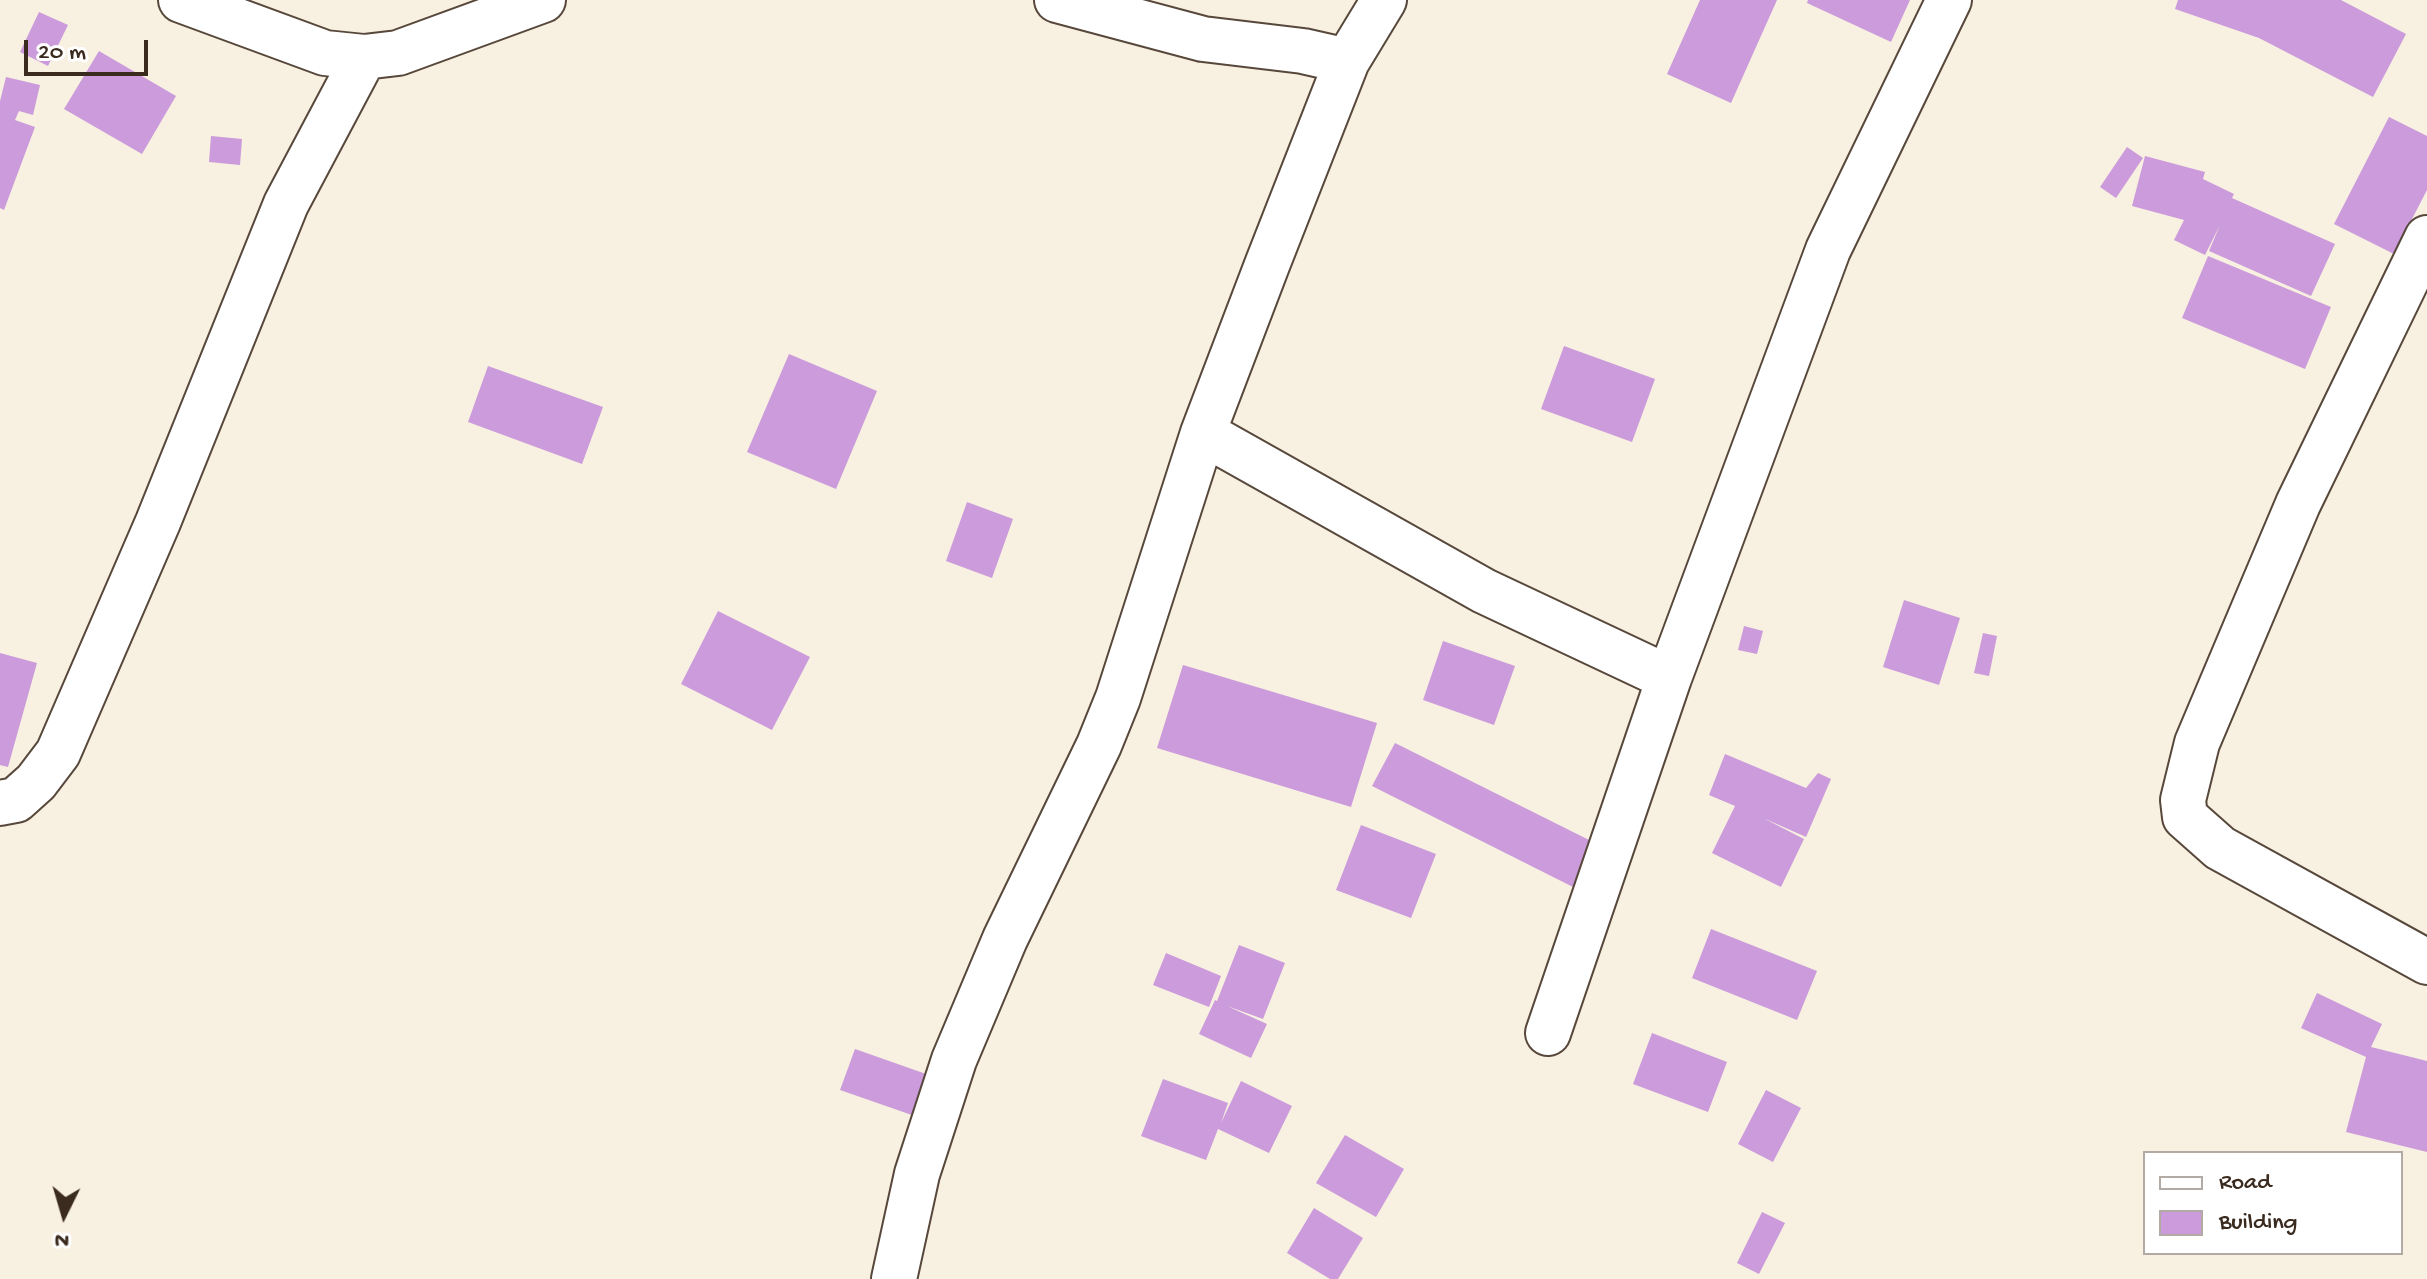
<!DOCTYPE html>
<html>
<head>
<meta charset="utf-8">
<style>
  body { margin:0 }
  #map { position:relative; width:2427px; height:1279px; overflow:hidden; background:#f8f0e1; font-family:"Gochi Hand",sans-serif }
  canvas { display:block }
  .legend { position:absolute; left:2143px; top:1151px; width:260px; height:104px; box-sizing:border-box; background:#fff; border:2px solid #b1aaa5; margin:0; padding:10px 14px; list-style:none; font-size:24px; color:#3b2a1e }
  .legend li { display:flex; align-items:center; gap:16px; height:40px }
  .legend b { width:40px; border:2px solid #b1aaa5 }
  .north { position:absolute; left:24px; top:1175px; width:80px; height:80px; -webkit-text-stroke:6px #fff; paint-order:stroke; rotate:185deg; font-size:22px; font-weight:700; line-height:32px; text-align:center; color:#3b2a1e }
  .north::after { content:''; display:block; margin:auto; width:28px; height:36px; background:#3b2a1e; clip-path:polygon(50% 0,100% 100%,50% 72%,0 100%) }
  .scale { position:absolute; left:24px; top:40px; width:124px; height:36px; box-sizing:border-box; border:4px solid #3b2a1e; border-top:0; padding-left:10px; font-size:24px; line-height:28px; white-space:nowrap; color:#3b2a1e; -webkit-text-stroke:6px #fff; paint-order:stroke }
</style>
</head>
<body>
<div id="map">
<canvas width="2427" height="1279"></canvas>
<ul class="legend">
<li><b style="height:10px;background:#fff"></b>Road</li>
<li><b style="height:22px;background:#cb9bdb"></b>Building</li>
</ul>
<div class="north">N</div>
<div class="scale">20 m</div>
</div>
<script>
const context = document.querySelector('canvas').getContext('2d');
context.lineJoin = 'round';
function paint(path, color) { context.fillStyle = color; context.fill(path, 'evenodd'); }
const toPath = rows => new Path2D(rows.map(r => 'M' + r).join(''));
function strokePath(path, color, width, dash) { context.strokeStyle = color; context.lineWidth = width; context.lineCap = dash ? 'butt' : 'round'; context.setLineDash(dash || []); context.stroke(path); }
paint(toPath([
  [1700,0,1777,0,1731,103,1667,74],
  [1808,0,1910,0,1891,42,1807,3],
  [2178,0,2341,0,2406,34,2373,97,2259,38,2175,9],
  [39,12,68,25,48,66,20,52],
  [99,51,176,96,142,154,64,109],
  [6,77,40,85,33,115,19,111,15,120,35,127,4,210,0,208,0,101],
  [2389,117,2427,136,2427,190,2394,254,2334,224],
  [211,136,242,139,240,165,209,162],
  [2127,147,2143,158,2116,198,2100,187],
  [2145,156,2205,172,2203,179,2234,194,2232,198,2335,244,2311,296,2209,251,2220,225,2205,255,2174,240,2184,220,2132,206],
  [2208,256,2331,307,2305,369,2182,318],
  [1564,346,1655,379,1632,442,1541,409],
  [789,354,877,391,836,489,747,452],
  [488,366,603,407,582,464,468,422],
  [967,502,1013,519,992,578,946,561],
  [1904,600,1960,618,1939,685,1883,667],
  [718,611,810,657,772,730,681,684],
  [1744,626,1763,631,1757,654,1738,650],
  [1983,633,1997,636,1989,676,1974,673],
  [1443,641,1515,666,1494,725,1423,700],
  [0,653,37,663,8,767,0,765],
  [1183,665,1377,723,1351,807,1157,748],
  [1395,743,1603,847,1581,891,1372,786],
  [1725,754,1806,788,1818,773,1831,779,1806,837,1763,818,1804,839,1781,887,1712,853,1735,806,1709,795],
  [1361,825,1436,854,1411,918,1336,890],
  [1711,929,1817,971,1797,1020,1692,978],
  [1239,945,1285,963,1263,1019,1227,1006,1267,1024,1251,1058,1199,1034,1215,1000,1217,1001],
  [1166,953,1221,976,1209,1007,1153,985],
  [2317,993,2382,1024,2371,1047,2427,1061,2427,1152,2346,1132,2366,1057,2301,1028],
  [1652,1033,1727,1062,1708,1112,1633,1084],
  [855,1049,946,1081,932,1122,840,1090],
  [1163,1079,1228,1103,1221,1123,1241,1081,1292,1106,1269,1153,1218,1129,1206,1160,1141,1136],
  [1766,1090,1801,1108,1773,1162,1738,1144],
  [1345,1135,1404,1169,1376,1217,1316,1183],
  [1314,1208,1363,1238,1338,1279,1330,1279,1287,1253],
  [1762,1212,1785,1223,1759,1274,1737,1263]
]), '#cb9bdb');
const minor = toPath([
  [181,0,325,53,364,57,398,53,543,0],
  [1057,0,1203,39,1303,51,1347,61],
  [2427,238,2298,504,2197,743,2183,800,2185,817,2220,848,2427,962],
  [1203,433,1484,591,1669,678],
  [0,803,16,800,36,782,58,753,158,522,286,204,364,57],
  [1548,1033,1669,678,1828,250,1949,0],
  [894,1279,917,1174,954,1060,1005,939,1099,745,1118,698,1203,433,1267,265,1347,61,1384,0]
]);
strokePath(minor, '#57483b', 48);
strokePath(minor, '#fff', 44);
</script>
</body>
</html>
